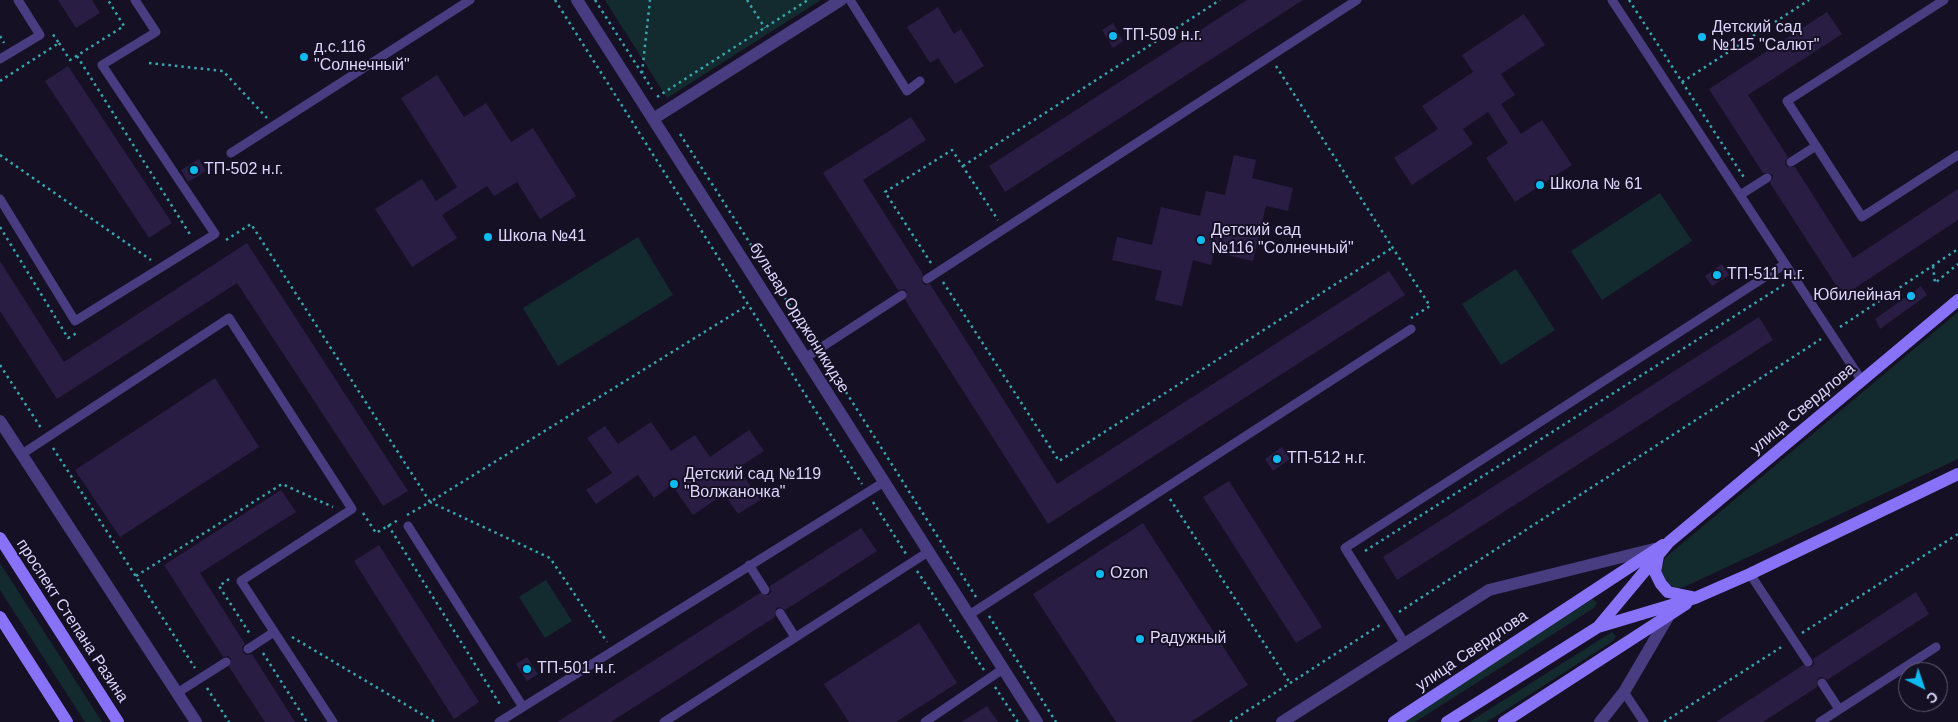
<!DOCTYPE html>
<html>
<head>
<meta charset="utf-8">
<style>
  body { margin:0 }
  #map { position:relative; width:1958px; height:722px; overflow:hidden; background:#161024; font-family:Helvetica,sans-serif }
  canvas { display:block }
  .north { position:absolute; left:1898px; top:662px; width:50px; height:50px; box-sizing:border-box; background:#161024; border:1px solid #665f7b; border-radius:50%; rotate:139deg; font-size:14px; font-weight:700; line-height:20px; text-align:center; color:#dfd5fd }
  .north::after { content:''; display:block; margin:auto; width:18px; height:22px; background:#0dbbf1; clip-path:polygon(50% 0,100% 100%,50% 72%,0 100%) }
</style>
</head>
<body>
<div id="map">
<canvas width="1958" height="722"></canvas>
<div class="north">С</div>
</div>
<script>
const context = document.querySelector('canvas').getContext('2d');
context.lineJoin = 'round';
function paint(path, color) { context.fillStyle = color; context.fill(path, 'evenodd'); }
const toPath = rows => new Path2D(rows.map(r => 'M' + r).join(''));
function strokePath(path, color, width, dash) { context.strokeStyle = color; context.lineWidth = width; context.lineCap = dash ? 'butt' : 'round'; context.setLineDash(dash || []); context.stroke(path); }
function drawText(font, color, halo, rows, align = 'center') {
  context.font = font + ' Helvetica,sans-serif'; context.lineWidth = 4; context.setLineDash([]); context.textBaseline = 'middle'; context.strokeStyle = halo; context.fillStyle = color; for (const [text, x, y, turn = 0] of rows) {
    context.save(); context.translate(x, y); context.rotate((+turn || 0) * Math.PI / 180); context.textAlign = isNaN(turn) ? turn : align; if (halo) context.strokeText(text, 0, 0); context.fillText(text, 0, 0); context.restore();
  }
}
paint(toPath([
  [605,0,821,0,667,98],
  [1660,193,1692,241,1602,300,1571,251],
  [638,237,673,295,558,366,523,308],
  [1516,269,1555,330,1501,365,1462,304],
  [1958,312,1958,459,1684,587,1678,588,1669,585,1661,571,1665,558],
  [0,563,102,722,85,722,0,590],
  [546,580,572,621,545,638,519,597],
  [1593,599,1597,603,1594,608,1415,722,1398,722],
  [1612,632,1616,636,1613,641,1487,722,1469,722]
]), '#132b2e');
paint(toPath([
  [58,0,92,0,100,13,76,28],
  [1247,0,1303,0,1005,192,989,166],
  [938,7,954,34,961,29,984,66,955,84,938,58,930,63,907,27],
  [1827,12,1842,34,1748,95,1788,157,1785,162,1786,166,1795,167,1853,258,1958,189,1958,220,1843,296,1770,183,1773,178,1772,174,1763,173,1709,89],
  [1524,14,1545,45,1501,74,1515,95,1501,104,1521,134,1542,120,1572,165,1515,202,1486,158,1508,143,1488,112,1463,129,1473,144,1412,185,1394,158,1438,129,1422,106,1473,72,1462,55],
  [1113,23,1123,41,1113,48,1102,30],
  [68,66,172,223,149,238,45,81],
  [437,75,464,117,486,103,511,142,533,128,576,196,540,219,517,182,494,196,487,186,442,215,457,238,412,267,375,209,422,179,436,201,457,187,401,98],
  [911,117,926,140,863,180,923,274,922,282,925,285,930,284,1057,484,1389,271,1405,295,1048,524,905,300,907,292,904,289,898,290,823,173],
  [1234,155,1256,160,1252,178,1293,188,1288,211,1266,206,1253,261,1214,252,1211,265,1193,260,1182,306,1155,300,1162,271,1112,260,1117,237,1152,245,1161,207,1200,216,1206,191,1225,195],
  [199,159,206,171,188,182,181,170],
  [247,243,408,491,383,506,237,283,57,399,0,311,0,261,64,362],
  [1722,264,1729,275,1712,286,1705,276],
  [1921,286,1927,295,1880,329,1875,319],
  [1759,317,1773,340,1397,580,1383,557],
  [215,378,259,447,120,537,75,470],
  [651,422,671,451,695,435,710,457,749,430,764,451,738,468,760,500,738,514,724,494,693,515,672,485,654,498,638,475,596,504,586,490,612,473,587,438,605,426,618,444],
  [1282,447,1290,459,1273,471,1265,459],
  [1229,481,1322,627,1296,643,1203,497],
  [281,490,296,512,200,573,245,644,242,647,243,652,246,655,252,654,295,722,265,722,229,667,231,659,228,656,223,657,164,565],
  [1143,523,1248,685,1191,722,1116,722,1033,594],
  [861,528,877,551,785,610,780,607,776,608,775,617,611,722,557,722,760,593,768,595,771,592,770,586],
  [379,545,479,702,454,719,354,561],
  [1916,592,1929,614,1827,680,1822,677,1818,678,1817,687,1763,722,1716,722,1803,665,1811,667,1814,664,1813,659],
  [919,623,957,683,896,722,849,722,824,684],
  [527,657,538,674,527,681,516,664],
  [987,706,998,722,961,722]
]), '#2a1d44');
strokePath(toPath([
  [555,0,862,484],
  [595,0,652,89],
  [747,0,765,28],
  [1629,0,1745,179],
  [0,36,4,43],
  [59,43,70,60,124,26,108,0],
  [77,56,191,236],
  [149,63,223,71,267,118],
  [1276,66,1430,306,1411,318],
  [642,73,650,0],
  [0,81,59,43,52,33],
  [1682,82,1809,0],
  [657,97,808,0],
  [680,134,812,340],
  [0,155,151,260],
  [963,166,1220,0],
  [0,227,68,338,77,333],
  [226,240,251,224,430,502,748,305],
  [931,263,885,192,952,150,998,220],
  [1933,266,1935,283,1958,264],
  [943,282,1059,461,1392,248],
  [1840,327,1958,249],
  [825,359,976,597],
  [0,365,41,428],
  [53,448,195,668],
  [1170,499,1290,683],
  [873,502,906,554],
  [363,513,376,533,398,520],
  [407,515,430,502,550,558,607,642],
  [388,525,501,706],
  [1365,551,1785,284],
  [917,571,984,670],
  [136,576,282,484,333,507],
  [229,579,219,586,250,634],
  [1399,612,1821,339],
  [989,616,1056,722],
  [1802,633,1958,534],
  [292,637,435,722],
  [263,653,307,722],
  [995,687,1018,722],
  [207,688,229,722],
  [1230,722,1380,625],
  [1664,722,1783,646]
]), '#36a7b0', 2.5, [2.5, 4]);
strokePath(toPath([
  [850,0,907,91,920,81],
  [1612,0,1862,381],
  [1944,0,1787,101,1862,217,1958,155],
  [0,59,40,35,18,0],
  [231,153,470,0],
  [1791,162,1816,146],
  [1740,195,1767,178],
  [0,199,75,321,215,234,102,65,156,32,135,0],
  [927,279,1357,0],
  [805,358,902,295],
  [22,454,229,318,352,509,241,581,333,722],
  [408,526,523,707],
  [749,565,765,590],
  [1750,574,1808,662],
  [780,613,795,637],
  [969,615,1411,329],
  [1405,644,1345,548,1785,264],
  [248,649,274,632],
  [1822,683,1839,709],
  [1624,692,1644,722],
  [177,693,226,662],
  [499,722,884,482],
  [664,722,928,552],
  [925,722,1003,669],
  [1820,722,1936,647]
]), '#493d81', 9);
strokePath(toPath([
  [577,0,653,119],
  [841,0,653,119,1037,722],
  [0,421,196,722],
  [1282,722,1489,590,1654,549],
  [1600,722,1624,692,1668,617]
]), '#493d81', 12);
strokePath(toPath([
  [0,538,118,722],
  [1658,556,1655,572,1661,584,1668,592,1692,597],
  [0,617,67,722],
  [1598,627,1669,542,1958,300],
  [1394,722,1663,545],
  [1447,722,1598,627,1695,598,1750,574,1958,474],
  [1504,722,1686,604]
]), '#8772f8', 12);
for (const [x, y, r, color] of [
  [1113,36,5,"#0dbbf1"],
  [1702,37,5,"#0dbbf1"],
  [304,57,5,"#0dbbf1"],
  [194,170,5,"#0dbbf1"],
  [1540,185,5,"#0dbbf1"],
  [488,237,5,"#0dbbf1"],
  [1201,240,5,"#0dbbf1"],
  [1717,275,5,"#0dbbf1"],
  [1911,296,5,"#0dbbf1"],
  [1277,459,5,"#0dbbf1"],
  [674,484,5,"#0dbbf1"],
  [1100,574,5,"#0dbbf1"],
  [1140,639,5,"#0dbbf1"],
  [527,669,5,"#0dbbf1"]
]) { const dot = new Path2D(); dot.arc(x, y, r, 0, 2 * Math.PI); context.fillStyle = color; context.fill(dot); strokePath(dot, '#161024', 2); }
drawText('16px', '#dfd5fd', '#161024', [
  ["Детский сад",1712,28],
  ["№115 \"Салют\"",1712,46],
  ["ТП-509 н.г.",1123,36],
  ["д.с.116",314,48],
  ["\"Солнечный\"",314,66],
  ["ТП-502 н.г.",204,170],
  ["Школа № 61",1550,185],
  ["Детский сад",1211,231],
  ["№116 \"Солнечный\"",1211,249],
  ["Школа №41",498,237],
  ["ТП-511 н.г.",1727,275],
  ["Юбилейная",1901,296,"right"],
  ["ТП-512 н.г.",1287,459],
  ["Детский сад №119",684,475],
  ["\"Волжаночка\"",684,493],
  ["Ozon",1110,574],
  ["Радужный",1150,639],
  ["ТП-501 н.г.",537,669]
], 'left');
drawText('16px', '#dfd5fd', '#161024', [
  ["бульвар Орджоникидзе",799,318,58],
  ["улица Свердлова",1803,409,-40],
  ["проспект Степана Разина",72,621,57],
  ["улица Свердлова",1472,651,-34]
]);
</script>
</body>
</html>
